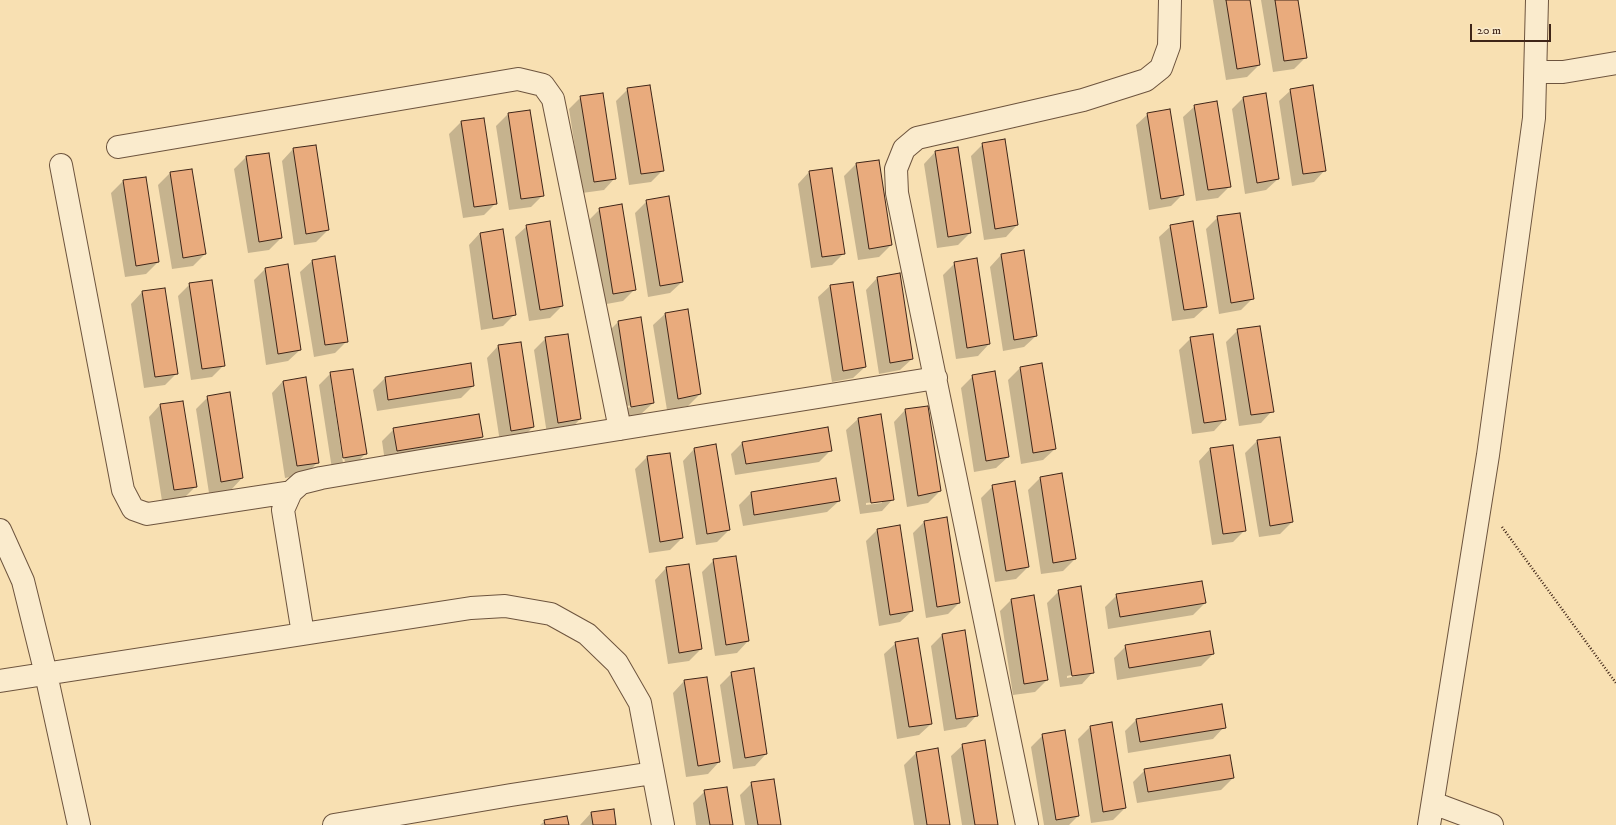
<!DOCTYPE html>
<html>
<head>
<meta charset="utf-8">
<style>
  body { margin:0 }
  #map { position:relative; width:1616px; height:825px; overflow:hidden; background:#f8e0b2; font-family:"IM FELL DW Pica",serif }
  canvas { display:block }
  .scale { position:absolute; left:1470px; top:24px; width:81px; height:18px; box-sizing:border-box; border:2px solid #3f2518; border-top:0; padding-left:5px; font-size:12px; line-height:14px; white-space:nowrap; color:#3f2518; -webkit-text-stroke:3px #faebcd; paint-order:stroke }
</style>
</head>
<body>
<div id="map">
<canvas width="1616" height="825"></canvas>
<div class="scale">20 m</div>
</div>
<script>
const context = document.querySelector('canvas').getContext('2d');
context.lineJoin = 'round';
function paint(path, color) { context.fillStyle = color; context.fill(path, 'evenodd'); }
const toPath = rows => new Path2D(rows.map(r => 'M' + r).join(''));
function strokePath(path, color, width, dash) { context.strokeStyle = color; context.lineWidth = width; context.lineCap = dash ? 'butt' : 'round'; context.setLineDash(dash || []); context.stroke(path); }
paint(toPath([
  [1213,0,1249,0,1259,65,1247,77,1226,80],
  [1261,0,1297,0,1306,57,1294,69,1273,72],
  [628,89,663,170,651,182,629,185,616,101],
  [1291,90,1325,170,1314,182,1292,186,1279,101],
  [581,97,615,178,604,190,582,193,569,109],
  [1243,98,1278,179,1266,190,1245,194,1232,109],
  [1195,106,1230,186,1218,198,1196,201,1183,117],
  [530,111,543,195,531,207,509,210,496,126,508,114],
  [1148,114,1183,194,1171,206,1149,210,1136,125],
  [483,119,496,203,484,215,463,218,449,134,461,122],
  [983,144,1017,225,1006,237,984,240,971,156],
  [293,149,328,230,316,242,294,245,282,161],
  [935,152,970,233,958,245,937,248,924,164],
  [268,154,281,238,269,250,248,253,234,169,246,157],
  [856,164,891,245,879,257,858,260,844,176],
  [809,172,844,253,832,265,811,268,798,184],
  [170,173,205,254,193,266,172,269,158,185],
  [145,178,158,262,146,274,125,277,111,193,123,181],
  [647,201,682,282,670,293,648,297,635,213],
  [600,209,634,290,623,301,601,305,588,221],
  [1218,217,1253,298,1241,310,1219,314,1206,229],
  [527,226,562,306,550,318,529,321,515,237],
  [1171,226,1206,307,1194,318,1172,321,1159,237],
  [480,233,515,314,503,326,481,330,469,245],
  [1001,255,1036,336,1024,347,1003,351,990,267],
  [334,257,347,341,335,353,314,357,300,272,312,261],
  [955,263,989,344,978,356,956,359,943,275],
  [265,269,300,350,288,361,266,365,254,280],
  [877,278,912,359,900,370,879,374,866,290],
  [190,284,224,365,212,377,191,380,178,296],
  [830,286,865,367,853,378,832,382,818,297],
  [142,292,177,373,165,385,144,388,131,304],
  [687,310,700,394,688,406,667,410,653,325,665,314],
  [618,322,653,403,641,414,619,418,607,333],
  [641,404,641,406,626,408,626,406],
  [1238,330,1272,411,1261,423,1239,426,1226,342],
  [546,338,580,419,569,431,547,434,534,350],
  [1191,338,1225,419,1214,431,1192,434,1179,350],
  [498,346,533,427,521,439,500,442,487,358],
  [1041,364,1055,449,1043,460,1021,464,1008,380,1020,368],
  [331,373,365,454,354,466,332,469,319,385],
  [331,381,333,381,345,463,343,463],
  [973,376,1008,457,996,468,974,472,961,388],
  [385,378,473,386,461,398,377,411,373,390],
  [283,381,318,462,306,474,285,478,272,393],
  [208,397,242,478,231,490,209,493,196,409],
  [160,405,196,486,184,498,162,501,149,417],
  [905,410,940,491,928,503,907,507,894,422],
  [880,415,893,499,882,511,860,514,846,430,858,419],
  [882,501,882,503,866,505,866,503],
  [394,429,482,437,470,448,385,462,382,441],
  [1257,441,1292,522,1280,534,1259,537,1245,453],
  [743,442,831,450,819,462,735,475,731,454],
  [694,449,729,530,717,542,696,545,683,461],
  [1210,449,1245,530,1233,542,1212,545,1199,461],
  [669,454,682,538,670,550,649,553,635,469,647,457],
  [1062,474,1075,559,1063,571,1041,574,1028,490,1040,478],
  [836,479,839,501,827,512,743,526,739,505,751,493],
  [993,486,1028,567,1016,579,995,582,981,498],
  [924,522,959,603,948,614,926,618,913,533],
  [877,530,912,611,900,622,879,626,866,541],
  [714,560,748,641,737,653,715,656,702,572],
  [666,568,701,649,689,661,668,664,655,580],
  [1059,591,1093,672,1082,684,1060,687,1047,603],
  [1081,673,1081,675,1067,678,1067,676],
  [1117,595,1205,603,1193,615,1108,629,1105,607],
  [1012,599,1047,680,1035,692,1013,695,1000,611],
  [943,634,977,715,966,727,944,731,931,646],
  [896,643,931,724,919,735,897,739,884,654],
  [1126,646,1213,654,1201,666,1117,680,1114,658],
  [732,673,766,754,755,766,733,769,720,685],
  [684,681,719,762,708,774,686,777,673,693],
  [1137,719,1224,727,1213,739,1128,753,1125,731],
  [1112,723,1125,808,1113,820,1091,823,1078,739,1090,727],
  [1043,735,1078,816,1069,825,1044,825,1031,747],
  [963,745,997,825,962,825,951,756],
  [937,749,949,825,914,825,904,765,916,753],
  [1145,770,1233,778,1221,790,1137,803,1133,782],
  [752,783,780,825,745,825,740,795],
  [705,791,732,825,696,825,693,803],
  [591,813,615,825,580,825],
  [545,821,568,825,540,825]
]), '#0003');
const building = toPath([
  [1226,0,1250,0,1260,65,1237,69,1226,0],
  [1275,0,1298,0,1307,58,1284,61,1275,0],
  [650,85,664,171,641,174,627,88,650,85],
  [1313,85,1326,171,1303,174,1290,89,1313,85],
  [603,93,616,179,594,182,580,96,603,93],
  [1266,93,1279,179,1257,183,1243,97,1266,93],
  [1217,101,1231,187,1208,190,1194,105,1217,101],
  [1170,109,1184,195,1161,199,1147,113,1170,109],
  [530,110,544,196,521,199,508,113,530,110],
  [484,118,497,204,474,207,461,121,484,118],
  [1005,139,1018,225,995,229,982,143,1005,139],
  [316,145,329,230,306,234,293,148,316,145],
  [958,147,971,233,948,237,935,151,958,147],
  [269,153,282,238,259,242,246,156,269,153],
  [879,160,892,245,869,249,856,163,879,160],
  [832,168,845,254,822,257,809,171,832,168],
  [192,169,206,254,183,258,170,172,192,169],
  [146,177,159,262,136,266,123,180,146,177],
  [669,196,683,282,660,286,646,200,669,196],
  [622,204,636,290,613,294,599,208,622,204],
  [1240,213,1254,299,1231,303,1217,216,1240,213],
  [550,221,563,306,540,310,526,225,550,221],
  [1193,221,1207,307,1184,310,1170,225,1193,221],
  [503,229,516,315,493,319,480,233,503,229],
  [1024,250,1037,336,1014,340,1001,254,1024,250],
  [335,256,348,342,325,345,312,260,335,256],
  [977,258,990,344,967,348,954,262,977,258],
  [288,264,301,350,278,354,265,268,288,264],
  [900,273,913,359,890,363,877,277,900,273],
  [212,280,225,366,202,369,189,283,212,280],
  [853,282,866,367,843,371,830,285,853,282],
  [165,288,178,374,155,377,142,291,165,288],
  [688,309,701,394,678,399,665,313,688,309],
  [641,317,654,403,631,407,618,321,641,317],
  [1260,326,1274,412,1251,415,1237,329,1260,326],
  [568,334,581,419,558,423,545,337,568,334],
  [1213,334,1226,420,1204,423,1190,337,1213,334],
  [521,342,534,427,511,431,498,345,521,342],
  [471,363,474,386,388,400,385,377,471,363],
  [1042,363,1056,449,1033,453,1020,367,1042,363],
  [353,369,367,454,343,458,330,372,353,369],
  [995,371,1009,457,986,461,972,375,995,371],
  [306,377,319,463,297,466,283,381,306,377],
  [230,392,243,478,221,482,207,396,230,392],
  [183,401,197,487,174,490,160,404,183,401],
  [928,406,941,491,918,496,905,409,928,406],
  [479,414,483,437,397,451,393,428,479,414],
  [881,414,894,500,871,503,858,418,881,414],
  [828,427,832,451,746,464,742,442,828,427],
  [1280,437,1293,522,1270,526,1257,440,1280,437],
  [716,444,730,530,707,534,694,448,716,444],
  [1233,445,1246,531,1223,534,1210,448,1233,445],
  [670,453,683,538,660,542,647,456,670,453],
  [1062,473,1076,559,1053,563,1040,477,1062,473],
  [836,478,840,501,754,515,751,492,836,478],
  [1015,481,1029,567,1006,571,992,485,1015,481],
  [947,517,960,603,937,607,924,521,947,517],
  [900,525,913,611,890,615,877,529,900,525],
  [736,556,749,641,726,645,713,559,736,556],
  [689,564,702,649,679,653,666,567,689,564],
  [1202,581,1206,603,1120,617,1116,594,1202,581],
  [1081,586,1094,673,1072,676,1058,590,1081,586],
  [1034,595,1048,680,1024,684,1011,599,1034,595],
  [965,630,978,716,956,719,942,634,965,630],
  [1210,631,1214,654,1129,668,1125,645,1210,631],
  [918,638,932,724,909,727,895,642,918,638],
  [754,668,767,754,745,758,731,672,754,668],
  [707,677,720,762,698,766,684,680,707,677],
  [1222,704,1226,728,1140,742,1136,719,1222,704],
  [1112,722,1126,808,1103,812,1090,726,1112,722],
  [1065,730,1079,816,1056,820,1042,734,1065,730],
  [985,740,998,825,975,825,962,744,985,740],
  [938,748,950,825,927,825,916,752,938,748],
  [1230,755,1234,778,1148,792,1144,769,1230,755],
  [774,779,781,825,758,825,751,782,774,779],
  [727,787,733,825,710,825,704,790,727,787],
  [614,809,616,825,593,825,591,812,614,809],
  [567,816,569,825,545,825,544,820,567,816]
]);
paint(building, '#e9ab7d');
strokePath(building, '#3f2518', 1);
const minor = toPath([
  [1536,72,1563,72,1616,63],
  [118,147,518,79,543,85,553,99,620,429],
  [61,165,123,490,133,509,147,514,291,492],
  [0,530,23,581,46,674,79,825],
  [303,634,283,510,291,492,301,483,321,478,421,461,936,378],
  [0,681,471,608,505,606,551,614,587,634,617,663,640,703,663,825],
  [1433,803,1492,825],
  [334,825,511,795,653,773],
  [1027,825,897,193,896,169,904,149,917,138,1083,100,1146,80,1161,68,1169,46,1170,0],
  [1429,825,1488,455,1534,118,1537,0]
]);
strokePath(minor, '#6d543e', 24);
strokePath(toPath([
  [1502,527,1616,683]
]), '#3f2518', 2.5, [1, 2]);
strokePath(minor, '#faebcd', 22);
</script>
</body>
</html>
